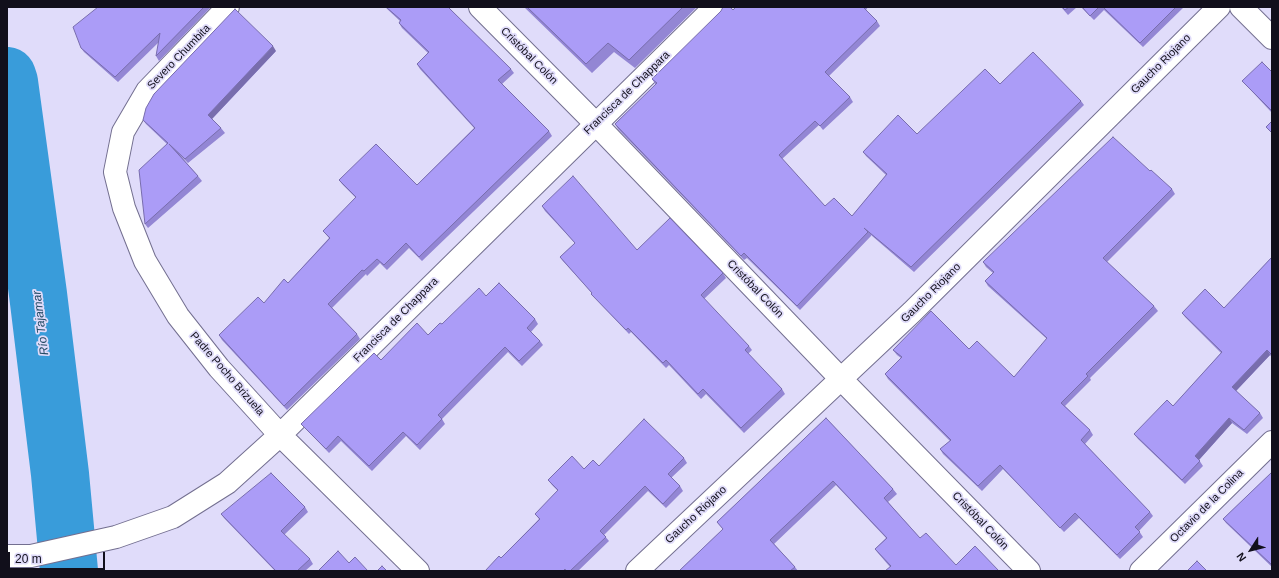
<!DOCTYPE html>
<html>
<head>
<meta charset="utf-8">
<style>
  body { margin:0 }
  #map { position:relative; width:1279px; height:578px; overflow:hidden; background:#e0dcfa; font-family:Helvetica,sans-serif }
  canvas { display:block }
  .frame { position:absolute; inset:0; border:8px solid #110f1b; pointer-events:none }
  .north { position:absolute; left:1231px; top:530px; width:40px; height:40px; -webkit-text-stroke:3px #e0dcfa; paint-order:stroke; rotate:234deg; font-size:11px; font-weight:700; line-height:16px; text-align:center; color:#110f1b }
  .north::after { content:''; display:block; margin:auto; width:14px; height:18px; background:#110f1b; clip-path:polygon(50% 0,100% 100%,50% 72%,0 100%) }
  .scale { position:absolute; left:8px; top:552px; width:97px; height:18px; box-sizing:border-box; border:2px solid #110f1b; border-top:0; padding-left:5px; font-size:12px; line-height:14px; white-space:nowrap; color:#110f1b; -webkit-text-stroke:3px #e0dcfa; paint-order:stroke }
</style>
</head>
<body>
<div id="map">
<canvas width="1279" height="578"></canvas>
<div class="frame"></div>
<div class="north">N</div>
<div class="scale">20 m</div>
</div>
<script>
const context = document.querySelector('canvas').getContext('2d');
context.lineJoin = 'round';
const toPath = rows => new Path2D(rows.map(r => 'M' + r).join(''));
function strokePath(path, color, width, dash) { context.strokeStyle = color; context.lineWidth = width; context.lineCap = dash ? 'butt' : 'round'; context.setLineDash(dash || []); context.stroke(path); }
function paint(path, color) { context.fillStyle = color; context.fill(path, 'evenodd'); }
function drawText(font, color, halo, rows, align = 'center') {
  context.font = font + ' Helvetica,sans-serif'; context.lineWidth = 3.5; context.setLineDash([]); context.textBaseline = 'middle'; context.strokeStyle = halo; context.fillStyle = color; for (const [text, x, y, turn = 0] of rows) {
    context.save(); context.translate(x, y); context.rotate((+turn || 0) * Math.PI / 180); context.textAlign = isNaN(turn) ? turn : align; if (halo) context.strokeText(text, 0, 0); context.fillText(text, 0, 0); context.restore();
  }
}
strokePath(toPath([
  [7,76,9,82,38,294,60,474,69,571]
]), '#399cda', 58);
const minor = toPath([
  [228,7,147,91,123,132,115,172,124,208,145,261,178,316,219,368,280,435,418,571],
  [480,7,596,124,841,379,1029,571],
  [1241,7,1272,38],
  [7,556,31,556,116,537,173,517,227,483,280,435,715,7],
  [637,571,912,312,1219,7],
  [1141,571,1272,442]
]);
strokePath(minor, '#736f90', 24);
strokePath(minor, '#fff', 22);
paint(toPath([
  [98,7,211,7,159,61,156,56,159,42,118,82,84,52,81,48],
  [385,7,448,7,511,69,514,73,502,84,549,131,552,136,422,261,409,248,387,270,380,263,367,276,366,274,332,308,357,334,360,339,287,410,222,340,219,335,264,303,288,283,329,238,323,231,356,198,342,184,339,180,417,185,474,128,420,69,417,64,428,53,402,28,399,23,400,21],
  [524,7,697,7,635,68,614,52,592,73],
  [736,7,868,7,866,10,877,21,880,26,829,76,850,97,853,102,823,130,819,125,782,159,825,206,852,216,886,175,866,156,863,152,917,134,1000,84,1081,101,1084,105,914,272,871,235,871,236,800,310,747,258,744,260,618,129,615,124,656,85,652,79],
  [1061,7,1077,7,1068,15],
  [1081,7,1184,7,1143,47,1104,10,1094,20],
  [276,51,212,119,221,128,225,133,188,163,179,154,198,176,202,181,148,228,145,224,167,144,146,124,143,120],
  [1272,72,1272,113,1246,85,1242,81],
  [1150,171,1172,189,1175,194,1107,262,1154,306,1158,311,1090,378,1091,380,1065,406,1090,430,1093,435,1085,444,1150,512,1153,516,1139,531,1143,537,1120,559,1079,518,1064,532,1003,469,982,491,943,454,940,449,950,441,888,379,885,374,901,358,897,355,893,350,969,349,1014,377,1047,339,988,286,985,281,993,273,986,267,983,262],
  [542,206,637,250,723,273,726,278,704,299,749,346,752,350,748,354,782,389,785,394,744,433,706,394,701,399,669,365,666,368,631,332,629,334,595,298,591,294,592,293,563,261,560,257,575,243,545,211],
  [1272,257,1272,357,1270,355,1236,391,1260,413,1263,418,1247,434,1232,423,1199,460,1203,466,1185,484,1138,439,1134,434,1173,406,1221,353,1185,317,1182,313,1224,308],
  [486,296,535,319,538,324,531,332,540,341,543,345,522,366,508,352,442,419,445,424,420,450,406,436,372,471,341,441,329,453,305,428,301,424,381,360,428,335,442,324],
  [826,418,893,489,897,494,888,502,920,538,956,565,999,571,890,567,878,553,875,549,886,538,836,485,774,544,795,567,798,571,679,571,723,529,717,522],
  [684,458,687,463,671,478,680,486,683,491,666,508,648,491,604,535,609,541,578,571,485,571,501,558,539,519,535,514,558,491,552,485,548,480,584,469,599,466],
  [1272,472,1272,567,1226,523,1223,519],
  [305,507,308,512,284,535,310,559,313,564,305,571,275,571,224,518,221,514]
]), '#9386d4');
paint(toPath([
  [273,46,276,51,211,120,208,115],
  [1267,350,1270,355,1236,391,1232,387],
  [1229,418,1232,423,1198,461,1195,456]
]), '#786dad');
const building = toPath([
  [98,7,204,7,156,56,160,33,115,77,81,48,73,27,98,7],
  [386,7,448,7,511,69,498,80,549,131,419,257,406,243,384,265,377,259,364,271,362,270,328,304,357,334,284,406,219,335,258,297,264,303,284,279,288,283,330,238,323,231,356,197,339,180,376,144,417,185,475,128,417,64,429,52,399,23,401,20,386,7],
  [527,7,683,7,629,60,608,43,586,64,527,7],
  [723,7,730,7,733,10,736,7,863,7,877,21,825,72,850,97,820,126,815,121,779,155,825,206,834,198,852,216,887,174,863,152,898,115,917,134,985,69,1000,84,1033,52,1081,101,911,267,864,228,868,232,797,306,744,253,741,256,615,124,657,83,652,79,721,11,723,7],
  [1062,7,1069,7,1065,10,1062,7],
  [1082,7,1099,7,1090,16,1082,7],
  [1103,7,1176,7,1140,43,1103,7],
  [235,9,273,46,208,115,221,128,185,159,169,144,198,176,145,224,139,170,168,143,143,120,146,108,154,94,235,9],
  [1262,62,1272,72,1272,111,1242,81,1262,62],
  [1272,121,1272,133,1266,127,1272,121],
  [1113,137,1150,171,1151,170,1172,189,1103,258,1154,306,1086,374,1088,376,1061,403,1090,430,1081,440,1150,512,1135,527,1140,532,1117,555,1075,513,1060,528,1000,465,978,486,940,449,951,440,885,374,902,357,893,350,931,311,969,349,977,341,1014,377,1047,338,985,281,994,272,983,262,1113,137],
  [573,176,637,250,670,218,723,273,701,295,749,346,745,350,782,389,741,428,703,389,698,394,666,360,663,363,628,328,626,330,591,294,592,293,560,257,575,243,542,206,573,176],
  [1272,257,1272,355,1267,350,1232,387,1260,413,1244,430,1229,418,1195,456,1200,461,1182,480,1134,434,1167,400,1173,406,1222,352,1182,313,1205,289,1224,308,1272,257],
  [499,283,535,319,527,328,540,341,519,361,505,347,438,415,442,419,417,445,403,432,369,466,338,436,326,449,301,424,374,353,381,360,417,323,428,335,440,323,442,324,479,288,486,296,499,283],
  [826,418,893,489,884,498,920,538,926,533,956,565,975,546,999,571,885,571,891,566,875,549,887,538,833,481,770,540,795,567,790,571,679,571,723,529,717,522,826,418],
  [644,419,684,458,668,474,680,486,663,504,645,486,600,531,606,537,570,571,566,571,565,569,563,571,485,571,499,556,501,558,540,519,535,514,558,490,548,480,572,456,584,469,593,460,599,466,644,419],
  [1272,472,1272,565,1223,519,1272,472],
  [271,473,305,507,281,531,310,559,297,571,276,571,221,514,271,473],
  [338,551,349,563,355,557,368,571,318,571,338,551],
  [1197,561,1207,571,1187,571,1197,561],
  [382,566,387,571,377,571,382,566]
]);
paint(building, '#ab9cf7');
strokePath(building, '#786dad', 1);
drawText('11px', '#110f1b', '#e0dcfa', [
  ["Cristóbal Colón",529,56,45],
  ["Severo Chumbita",179,57,-46],
  ["Gaucho Riojano",1161,64,-45],
  ["Francisca de Chappara",627,93,-44],
  ["Cristóbal Colón",755,289,46],
  ["Gaucho Riojano",931,293,-45],
  ["Francisca de Chappara",396,320,-45],
  ["Padre Pocho Brizuela",227,374,49],
  ["Octavio de la Colina",1207,506,-45],
  ["Gaucho Riojano",696,515,-43],
  ["Cristóbal Colón",980,521,46]
]);
drawText('italic 12px', '#224a64', '#e0dcfa', [
  ["Río Tajamar",41,323,-97]
]);
</script>
</body>
</html>
